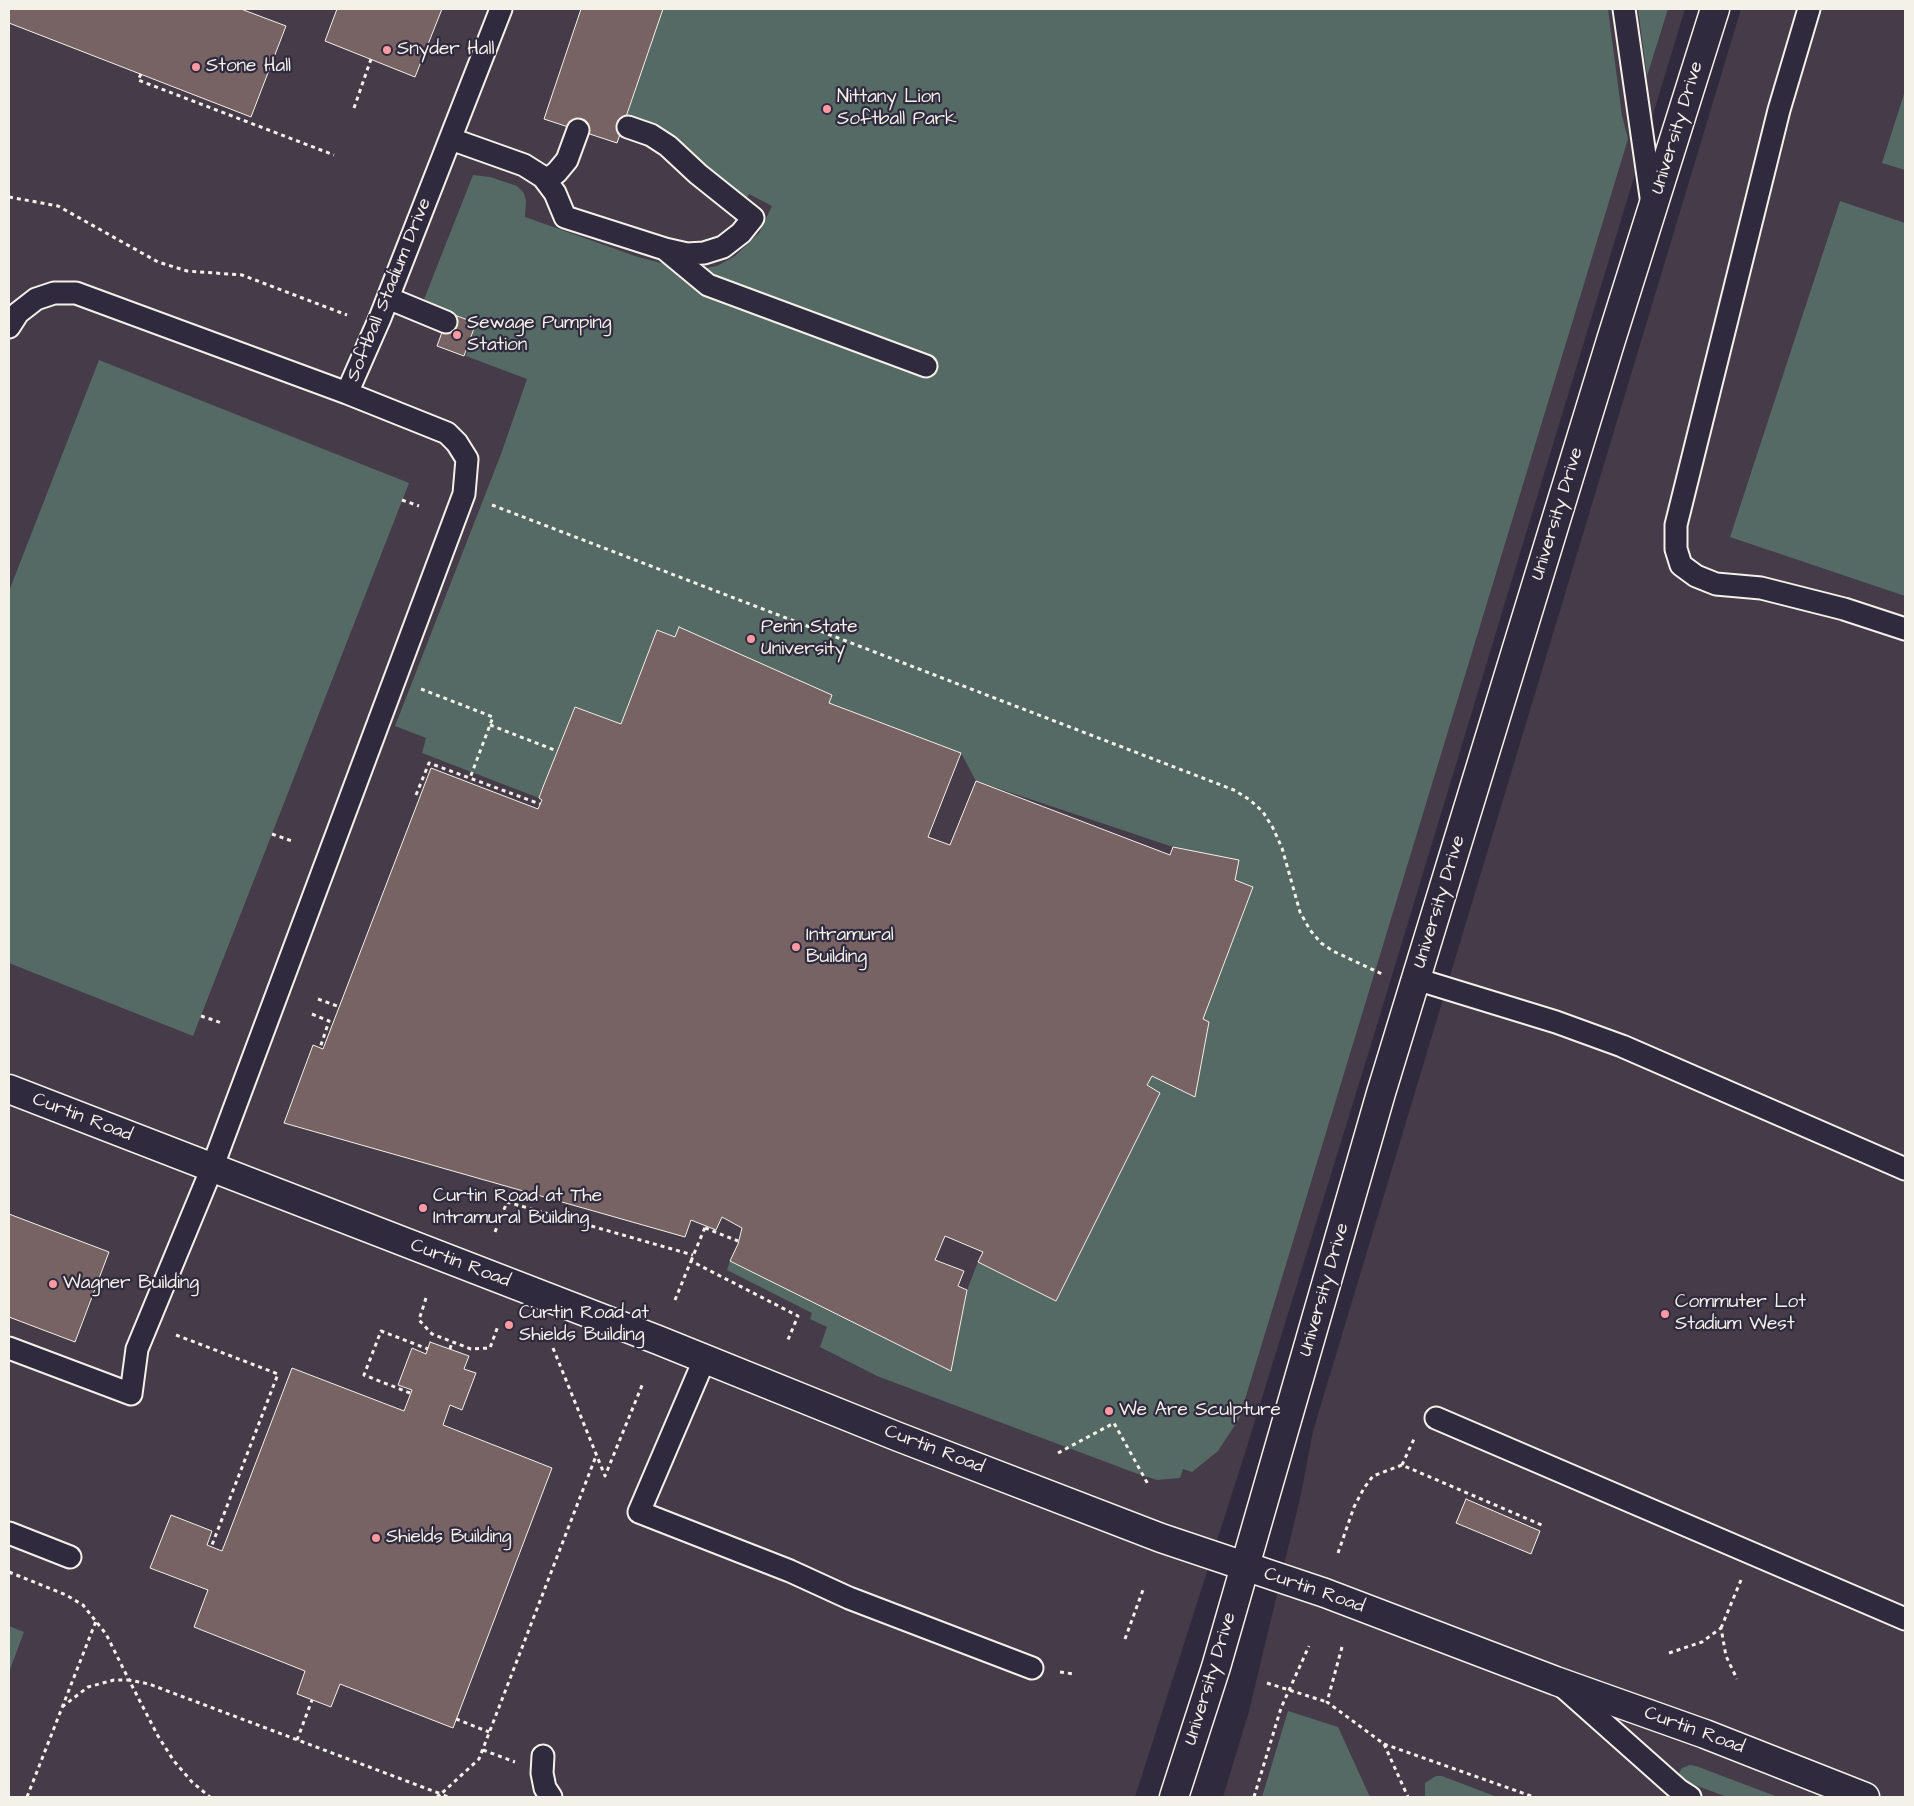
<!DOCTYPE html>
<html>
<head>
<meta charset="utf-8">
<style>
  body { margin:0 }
  #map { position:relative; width:1914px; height:1806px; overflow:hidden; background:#2f2a3d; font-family:"Architects Daughter",sans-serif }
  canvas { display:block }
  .frame { position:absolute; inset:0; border:10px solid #f4f1e8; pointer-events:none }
</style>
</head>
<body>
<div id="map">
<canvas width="1914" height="1806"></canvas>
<div class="frame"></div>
</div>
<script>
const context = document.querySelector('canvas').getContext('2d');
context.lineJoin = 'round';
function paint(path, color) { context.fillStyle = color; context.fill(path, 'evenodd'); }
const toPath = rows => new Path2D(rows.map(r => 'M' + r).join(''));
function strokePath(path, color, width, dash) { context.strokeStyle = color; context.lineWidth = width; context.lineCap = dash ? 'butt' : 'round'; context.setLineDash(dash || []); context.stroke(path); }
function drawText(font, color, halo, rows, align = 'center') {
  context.font = font + ' "Architects Daughter",sans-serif'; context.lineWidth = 4.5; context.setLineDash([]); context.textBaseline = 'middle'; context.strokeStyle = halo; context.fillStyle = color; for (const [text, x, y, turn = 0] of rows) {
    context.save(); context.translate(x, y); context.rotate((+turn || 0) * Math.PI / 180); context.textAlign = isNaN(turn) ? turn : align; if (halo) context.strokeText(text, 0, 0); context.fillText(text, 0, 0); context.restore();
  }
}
paint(toPath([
  [9,9,1685,9,1370,1048,1245,1453,1135,1797,9,1797],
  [1741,9,1905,9,1905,1797,1223,1797,1249,1711,1301,1494,1313,1431]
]), '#453b49');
paint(toPath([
  [581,9,1608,9,1622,116,1628,139,1239,1419,1218,1451,1192,1472,1183,1469,1180,1478,1157,1480,1138,1474,877,1376,820,1347,827,1327,810,1319,812,1313,727,1270,730,1261,951,1371,967,1290,978,1262,1056,1301,1160,1093,1147,1085,1152,1076,1195,1096,1209,1022,1203,1019,1253,887,1235,880,1239,860,1173,847,976,781,961,753,829,703,831,695,679,627,675,637,657,630,621,724,575,707,539,798,422,753,426,738,395,726,501,454,527,379,466,356,476,323,423,302,473,175,490,177,517,186,524,193,526,201,525,217,638,257,684,269,695,270,717,266,735,256,759,233,772,206,749,194,746,199,625,121,617,143,544,119],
  [1638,9,1668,9,1647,76],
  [1905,91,1905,170,1882,163],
  [1840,201,1905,223,1905,596,1730,537],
  [99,360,409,483,193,1036,9,963,9,591],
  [9,1626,24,1632,9,1672],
  [1288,1711,1338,1727,1370,1797,1262,1797],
  [1690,1765,1696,1766,1778,1797,1727,1797,1684,1781,1679,1773,1682,1768],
  [1436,1776,1442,1776,1497,1797,1425,1797,1425,1783]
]), '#556a64');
const building = toPath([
  [9,9,241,9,286,26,251,117,9,23,9,9],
  [337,9,442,9,415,77,325,41,337,9],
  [581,9,663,9,617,143,544,119,581,9],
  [449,313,476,323,464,356,437,346,449,313],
  [679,627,832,695,829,703,961,753,928,837,950,845,976,781,1170,855,1173,847,1239,860,1235,880,1253,887,1203,1019,1209,1022,1195,1097,1152,1076,1147,1085,1160,1093,1056,1301,978,1262,983,1252,945,1236,935,1260,964,1271,958,1286,967,1290,951,1371,730,1261,738,1244,742,1228,722,1217,716,1230,691,1220,685,1237,284,1123,313,1045,323,1049,431,768,538,809,542,800,539,798,543,787,575,707,621,724,657,630,675,637,679,627],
  [9,1214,109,1252,75,1342,9,1317,9,1214],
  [430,1342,469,1356,464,1369,476,1373,462,1410,450,1405,443,1425,552,1468,453,1728,340,1684,331,1707,297,1694,305,1671,194,1627,208,1590,150,1568,171,1515,212,1531,207,1545,222,1551,292,1368,404,1411,412,1390,398,1385,412,1348,426,1354,430,1342],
  [1466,1499,1540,1531,1531,1554,1456,1523,1466,1499]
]);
paint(building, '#776364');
strokePath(building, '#f4f1e8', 1);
const service = toPath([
  [1624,9,1652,204],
  [1809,9,1779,110,1676,525,1676,549,1681,565,1696,576,1716,584,1761,588,1844,609,1905,629],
  [451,139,524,165,543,177,555,193,565,217,665,249,687,254,704,253,723,247,741,233,753,218,698,174,668,146,651,135,628,127],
  [546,181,557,172,567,160,578,130],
  [667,251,708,285,926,366],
  [388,298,446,322],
  [9,327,18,313,36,299,54,293,76,293,347,393,380,318,501,9],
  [1416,979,1556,1022,1622,1046,1905,1169],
  [9,1348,131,1394,137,1349,212,1168,464,494,467,459,457,443,447,433,347,393],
  [705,1358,639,1512,790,1571,849,1598,1032,1668],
  [1436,1418,1905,1619],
  [9,1533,70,1557],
  [1562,1686,1679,1790,1690,1797],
  [543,1756,542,1773,545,1788,551,1797]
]);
const minor = toPath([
  [9,1089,658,1340,896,1436,1161,1538,1325,1593,1556,1681,1705,1734,1865,1797]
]);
const secondary = toPath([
  [1174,1797,1216,1667,1381,1093,1611,340,1715,9]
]);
strokePath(service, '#f4f1e8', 25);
strokePath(minor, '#f4f1e8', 31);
strokePath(secondary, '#f4f1e8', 31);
strokePath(toPath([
  [141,74,138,80,334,155],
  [354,108,371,59],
  [9,197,58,206,158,262,187,271,242,275,347,315],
  [402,500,419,506],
  [492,505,1234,790,1250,800,1263,812,1273,828,1282,848,1300,912,1310,930,1321,943,1333,951,1382,974],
  [421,689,493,717,470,778],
  [490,725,557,751],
  [416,795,429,763,540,804],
  [272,834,292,841],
  [318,999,340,1007],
  [312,1014,329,1021,320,1048],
  [201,1016,222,1023],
  [705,1228,738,1241],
  [495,1232,507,1202,693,1255],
  [691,1261,706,1225],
  [426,1298,419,1320,432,1334,471,1349,490,1348,498,1326],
  [675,1300,691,1261,798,1316,787,1342],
  [176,1335,278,1374,212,1545],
  [553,1348,605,1476,643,1383],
  [450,1349,452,1342],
  [410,1393,364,1375,381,1331,428,1349],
  [1058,1453,1114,1423,1149,1486],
  [1402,1465,1414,1439],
  [1338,1553,1354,1507,1364,1488,1373,1476,1402,1465,1544,1526],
  [9,1572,66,1595,83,1605,106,1634,129,1680,149,1684,441,1794,479,1759,596,1456],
  [1721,1628,1741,1580],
  [1125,1639,1144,1587],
  [1342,1647,1327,1702,1384,1744,1408,1797],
  [1669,1653,1702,1642,1721,1628,1726,1656,1737,1679],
  [1060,1672,1074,1674],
  [1267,1683,1327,1702],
  [62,1707,88,1687,114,1680,129,1680,158,1736,174,1761,192,1782,210,1797],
  [456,1719,489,1732],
  [297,1740,312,1700],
  [1384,1744,1534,1797],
  [483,1750,515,1762],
  [27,1797,96,1621],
  [437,1797,441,1794,448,1797],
  [1254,1797,1281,1708,1309,1646]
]), '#f4f1e8', 3, [4, 4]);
strokePath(service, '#2f2a3d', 21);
strokePath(minor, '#2f2a3d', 28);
strokePath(secondary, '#2f2a3d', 28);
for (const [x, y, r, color] of [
  [387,50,5,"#ff9aa2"],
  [196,67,5,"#ff9aa2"],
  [827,109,5,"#ff9aa2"],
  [457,335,5,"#ff9aa2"],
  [751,639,5,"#ff9aa2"],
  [796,947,5,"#ff9aa2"],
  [423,1208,5,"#ff9aa2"],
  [53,1284,5,"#ff9aa2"],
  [1665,1314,5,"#ff9aa2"],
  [509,1325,5,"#ff9aa2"],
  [1109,1411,5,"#ff9aa2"],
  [376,1538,5,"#ff9aa2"]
]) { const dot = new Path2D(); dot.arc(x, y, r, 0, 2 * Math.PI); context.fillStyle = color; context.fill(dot); strokePath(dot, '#2f2a3d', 2); }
drawText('19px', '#f4f1e8', '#2f2a3d', [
  ["Snyder Hall",397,50],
  ["Stone Hall",206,67],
  ["Nittany Lion",837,98],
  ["Softball Park",837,120],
  ["Sewage Pumping",467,324],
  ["Station",467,346],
  ["Penn State",761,628],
  ["University",761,650],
  ["Intramural",806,936],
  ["Building",806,958],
  ["Curtin Road at The",433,1197],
  ["Intramural Building",433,1219],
  ["Wagner Building",63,1284],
  ["Commuter Lot",1675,1303],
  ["Stadium West",1675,1325],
  ["Curtin Road at",519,1314],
  ["Shields Building",519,1336],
  ["We Are Sculpture",1119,1411],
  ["Shields Building",386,1538]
], 'left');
drawText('19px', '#f4f1e8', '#2f2a3d', [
  ["University Drive",1678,128,-73],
  ["Softball Stadium Drive",390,290,-68],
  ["University Drive",1558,514,-73],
  ["University Drive",1440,902,-73],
  ["Curtin Road",82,1118,21],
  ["Curtin Road",460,1264,21],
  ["University Drive",1325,1290,-74],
  ["Curtin Road",934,1450,21],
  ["Curtin Road",1314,1591,19],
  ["University Drive",1211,1679,-73],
  ["Curtin Road",1694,1731,20]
]);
</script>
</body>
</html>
